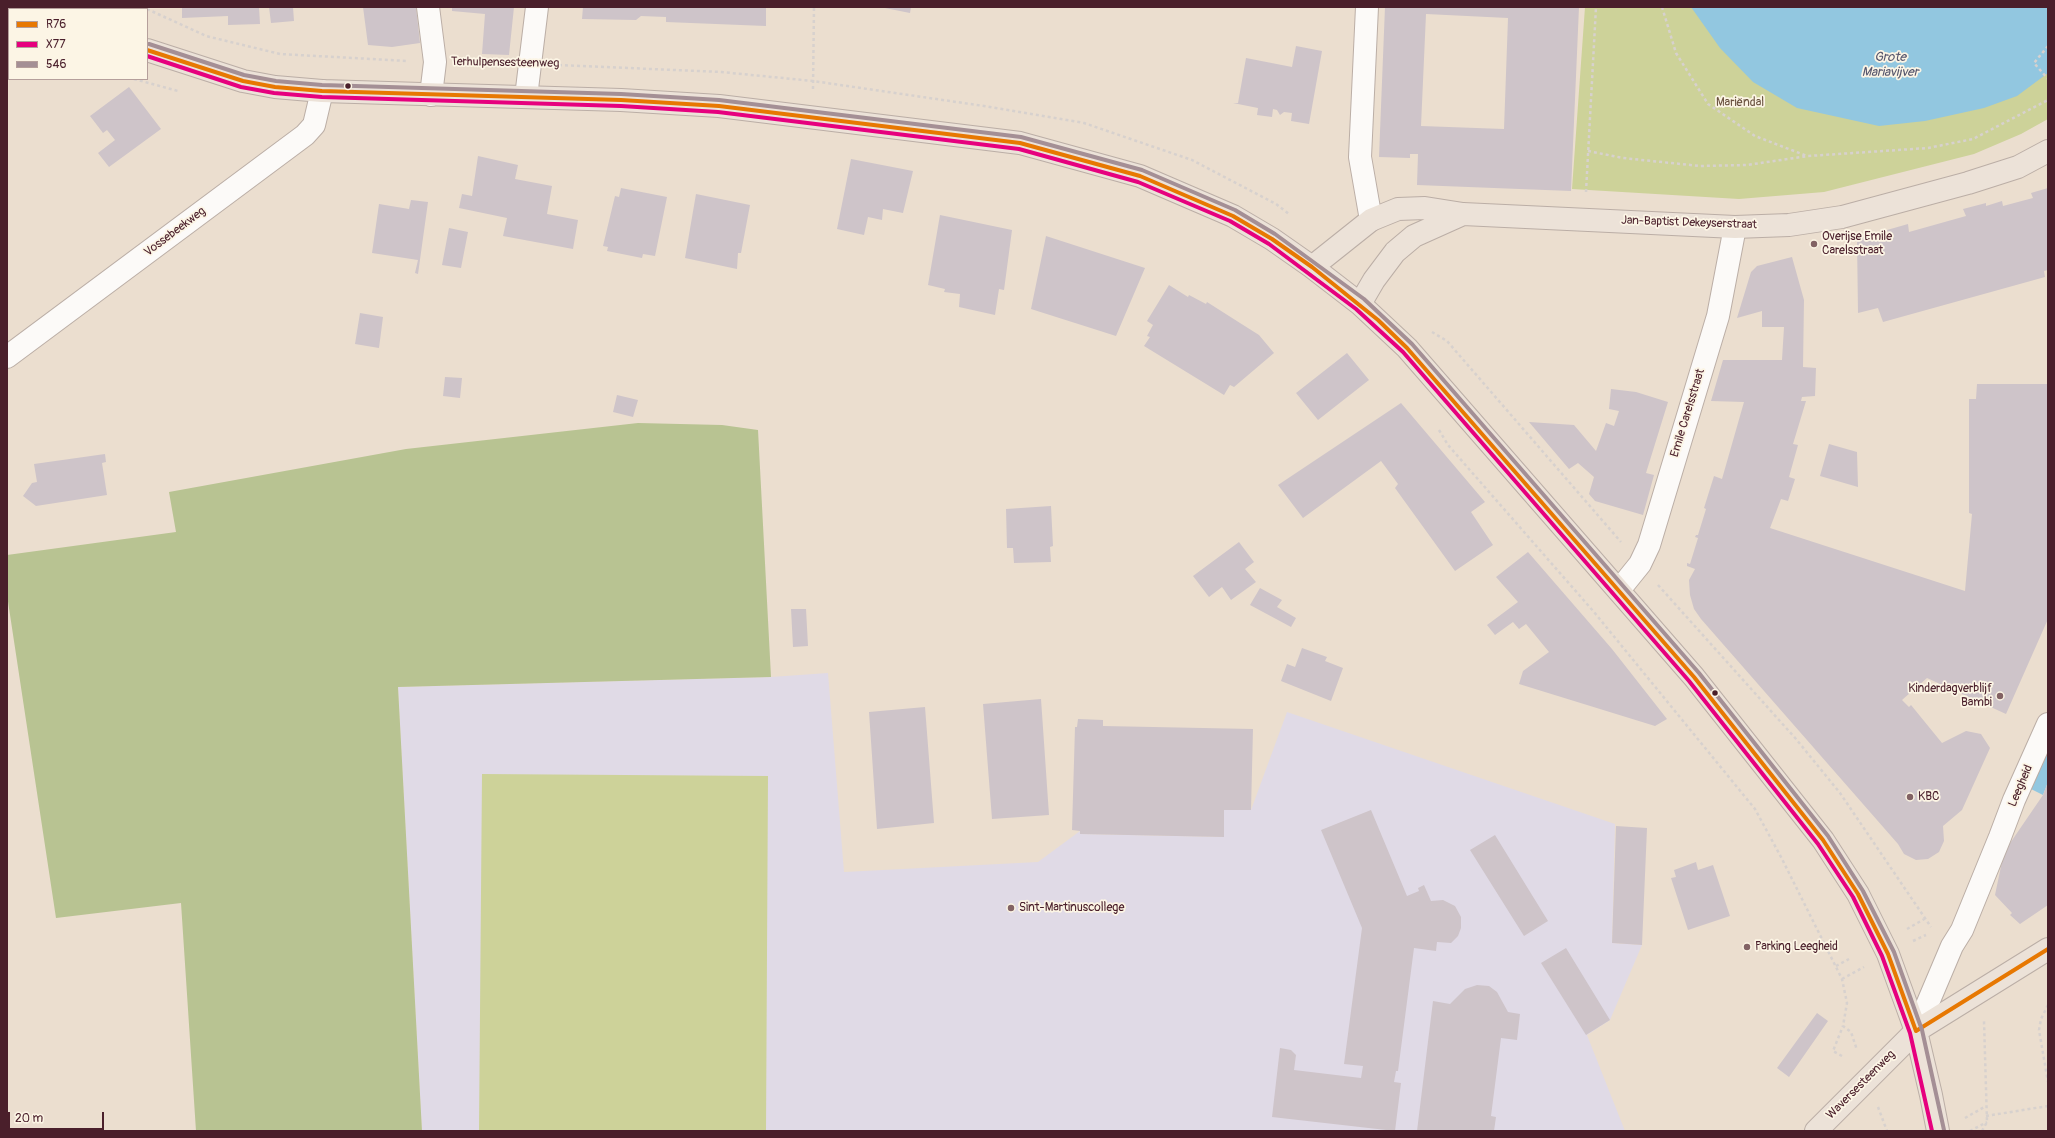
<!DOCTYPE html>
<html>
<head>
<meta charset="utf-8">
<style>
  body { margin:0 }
  #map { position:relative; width:2055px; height:1138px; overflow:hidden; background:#ebdecf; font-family:Pangolin,sans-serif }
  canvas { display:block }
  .frame { position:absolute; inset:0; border:8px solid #4a1f2b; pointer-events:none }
  .legend { position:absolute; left:8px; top:8px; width:140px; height:72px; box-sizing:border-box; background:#fcf5e5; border:1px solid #b59f9b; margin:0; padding:5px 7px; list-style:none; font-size:12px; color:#4a1f2b }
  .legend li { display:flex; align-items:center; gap:8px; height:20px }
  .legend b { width:20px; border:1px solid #b59f9b }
  .scale { position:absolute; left:8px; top:1112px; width:96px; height:18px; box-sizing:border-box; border:2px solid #4a1f2b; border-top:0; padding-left:5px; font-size:12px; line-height:14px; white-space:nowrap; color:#4a1f2b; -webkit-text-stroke:3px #fcf5e5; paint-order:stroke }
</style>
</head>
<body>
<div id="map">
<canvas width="2055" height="1138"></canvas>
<div class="frame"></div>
<ul class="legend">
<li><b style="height:5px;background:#e77802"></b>R76</li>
<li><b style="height:5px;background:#e6007e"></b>X77</li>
<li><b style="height:5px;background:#a48f95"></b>546</li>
</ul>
<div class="scale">20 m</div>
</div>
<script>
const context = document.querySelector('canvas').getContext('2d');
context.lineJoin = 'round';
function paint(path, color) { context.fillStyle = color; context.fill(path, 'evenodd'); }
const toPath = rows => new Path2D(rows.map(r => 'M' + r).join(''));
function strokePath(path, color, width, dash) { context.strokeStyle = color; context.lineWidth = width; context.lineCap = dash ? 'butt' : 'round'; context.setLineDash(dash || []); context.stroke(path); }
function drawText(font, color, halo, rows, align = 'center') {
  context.font = font + ' Pangolin,sans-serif'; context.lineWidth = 3.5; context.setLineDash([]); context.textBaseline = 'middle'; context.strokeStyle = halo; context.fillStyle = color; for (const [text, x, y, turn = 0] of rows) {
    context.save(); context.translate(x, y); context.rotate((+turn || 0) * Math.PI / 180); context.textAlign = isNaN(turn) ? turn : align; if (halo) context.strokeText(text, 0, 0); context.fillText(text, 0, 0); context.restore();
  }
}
paint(toPath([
  [828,673,844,872,1038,862,1080,831,1080,834,1224,837,1224,810,1251,810,1287,712,1615,824,1612,943,1642,945,1610,1020,1587,1035,1625,1131,422,1131,398,687,771,677]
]), '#e0dae6');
paint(toPath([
  [1585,7,2048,7,2048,119,2021,134,1974,154,1824,192,1739,199,1572,189],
  [482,774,768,776,766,1131,479,1131]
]), '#cdd299');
paint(toPath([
  [638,423,722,425,758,430,771,677,398,687,422,1131,196,1131,181,903,56,918,7,595,7,555,176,532,169,492,406,449]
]), '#b8c392');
paint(toPath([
  [1691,7,2048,7,2048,73,2017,96,1984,108,1925,121,1879,126,1797,108,1753,82,1720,48],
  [2048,751,2048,782,2043,795,2031,789]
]), '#92c7e0');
paint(toPath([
  [182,7,259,7,260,24,228,25,228,16,182,18],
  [269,7,293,7,294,21,271,23],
  [363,7,416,7,420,43,392,47,368,45],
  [452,7,514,7,509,55,482,54,485,14,452,11],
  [583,7,766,7,766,26,666,22,666,17,641,16,636,20,582,19],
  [880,7,911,7,910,13],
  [1385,7,1579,7,1571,191,1417,185,1418,154,1410,154,1410,158,1379,157],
  [1426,14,1508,18,1504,129,1421,126],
  [1296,46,1322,51,1309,124,1291,121,1292,113,1284,112,1280,115,1277,110,1273,109,1272,117,1257,115,1258,108,1233,103,1238,103,1246,58,1292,67],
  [129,87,161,129,109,167,98,153,115,140,107,130,103,133,90,116],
  [478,156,518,165,515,179,552,186,547,214,578,220,573,249,503,236,507,218,459,208,462,194,472,196],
  [851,159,913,171,903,213,883,209,882,220,868,217,864,235,837,229],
  [621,188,667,197,655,256,643,254,642,258,607,251,608,247,603,246,615,196,619,197],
  [2048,188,2048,270,2044,271,2045,277,1883,322,1878,308,1858,313,1857,238,1880,232,1881,235,1888,232,1887,230,1908,224,1909,232,1966,216,1963,209,1986,203,1986,206,2002,201,2003,206,2033,198,2031,193],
  [696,194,750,205,741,253,738,253,737,269,685,258],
  [411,200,428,202,418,274,415,273,418,260,372,253,379,204,409,209],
  [940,215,1012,230,1004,290,999,289,995,315,959,307,960,294,944,292,945,289,928,285],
  [449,228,468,232,461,268,442,265],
  [1046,236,1145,268,1116,336,1031,309],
  [1792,257,1804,300,1803,367,1816,368,1815,396,1802,397,1801,401,1806,401,1793,444,1798,445,1789,477,1795,479,1788,501,1781,499,1770,528,1965,591,1972,514,1969,513,1969,399,1976,399,1977,384,2048,384,2048,619,2006,714,1927,678,1902,700,1909,707,1911,705,1942,743,1966,731,1981,734,1990,748,1962,810,1943,826,1944,841,1939,852,1928,859,1916,860,1904,854,1898,844,1701,619,1694,609,1690,595,1689,580,1695,569,1687,566,1687,563,1690,564,1698,538,1695,537,1696,535,1698,535,1706,509,1704,508,1714,476,1722,479,1744,402,1711,401,1723,360,1782,360,1784,327,1762,327,1762,311,1737,318,1751,272,1757,266],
  [1169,285,1188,297,1189,295,1206,304,1207,302,1240,323,1259,335,1274,353,1234,387,1230,385,1224,395,1144,346,1150,337,1147,336,1153,325,1147,321],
  [360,313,383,317,379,348,355,344],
  [1347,353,1369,380,1318,420,1296,393],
  [445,377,462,378,460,398,443,396],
  [1611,389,1636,392,1668,402,1646,473,1654,475,1643,515,1595,501,1589,494,1594,477,1578,463,1569,469,1529,422,1574,425,1596,451,1606,423,1614,426,1619,411,1609,409],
  [617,395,638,400,633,417,613,412],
  [1401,403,1485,502,1471,512,1493,545,1455,571,1395,488,1398,484,1381,461,1303,518,1278,485],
  [1829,444,1857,452,1858,487,1820,476],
  [105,454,106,462,102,463,107,495,36,506,23,496,32,483,37,482,34,464],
  [1051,506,1053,546,1050,547,1051,562,1014,563,1013,548,1007,548,1006,509],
  [1239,542,1254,562,1245,569,1256,582,1231,600,1222,587,1209,597,1193,576],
  [1528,552,1612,649,1667,719,1655,726,1519,684,1523,671,1549,652,1526,624,1519,629,1513,622,1495,635,1487,625,1518,602,1496,577],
  [1260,588,1282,600,1277,607,1296,618,1291,627,1250,605],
  [791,609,806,609,808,646,793,647],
  [1302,648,1327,657,1325,661,1343,668,1331,701,1281,681,1287,664,1295,667],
  [1041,699,1049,815,992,819,983,704],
  [925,707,934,823,877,829,869,712],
  [1078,719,1103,720,1103,726,1253,729,1251,810,1224,810,1224,837,1080,834,1080,831,1072,830,1075,727,1077,727],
  [2048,782,2048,905,2020,924,2010,915,2012,913,1995,895,2004,852,2043,795],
  [1371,810,1407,896,1419,891,1418,888,1424,885,1431,901,1443,900,1455,906,1461,917,1461,928,1458,936,1451,943,1437,942,1436,951,1414,948,1398,1071,1396,1071,1394,1082,1401,1083,1395,1131,1272,1117,1280,1048,1291,1050,1296,1055,1294,1070,1361,1078,1363,1066,1344,1064,1362,928,1321,830],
  [1616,826,1647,828,1642,945,1612,943],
  [1495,835,1548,921,1524,936,1470,850],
  [1696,862,1698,870,1713,865,1730,916,1688,930,1671,878,1676,877,1674,870],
  [1566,948,1610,1020,1586,1035,1541,963],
  [1477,985,1489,986,1497,992,1508,1012,1520,1014,1517,1040,1501,1038,1491,1116,1496,1117,1494,1131,1417,1131,1433,1001,1450,1004,1465,989],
  [1817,1013,1828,1021,1789,1077,1777,1068]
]), '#cec4c9');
const minor = toPath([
  [428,7,435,62,431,95],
  [1367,7,1360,157,1371,220],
  [7,16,9,14],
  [526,97,537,7],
  [7,357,305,135,314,125,322,91],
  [1619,590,1640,564,1649,545,1718,316,1735,227],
  [1916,1031,1952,946,1962,930,2000,837,2014,800,2048,724]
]);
const major = toPath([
  [64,7,67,9],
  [147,50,243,81,275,87,322,91,621,100,719,106,1020,143,1140,176,1233,216,1272,239,1312,267,1360,304,1407,348,1694,677,1823,840,1858,894,1888,954,1916,1031,1931,1095,1938,1131],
  [1312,267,1371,220,1398,209,1425,208,1463,214,1735,227,1789,225,1842,217,1968,183,2018,167,2048,151],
  [1360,304,1374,280,1395,252,1414,236,1463,214],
  [1816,1131,1916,1031,2048,949]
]);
strokePath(minor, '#bbaea6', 24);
strokePath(major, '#bbaea6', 24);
strokePath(toPath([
  [142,7,147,9],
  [1662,7,1676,53,1708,104,1755,136,1807,156],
  [147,9,206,36,280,54,408,61],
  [2048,46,2034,63,2048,79],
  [7,56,9,55],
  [463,62,502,63],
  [559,65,721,72,813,81,984,106,1084,123,1192,160,1276,204,1289,214],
  [134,79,178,91],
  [813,89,814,7],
  [1588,151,1623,158,1700,166,1747,165,1808,156,1928,148,1973,139,2048,100],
  [1586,192,1596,7],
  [1432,332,1447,341,1621,542],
  [1439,430,1448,445,1594,612,1755,809,1781,857,1842,979,1847,1003,1843,1026,1851,1032,1857,1050],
  [1658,585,1796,739,1840,793,1931,927],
  [1907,929,1926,918],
  [1913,941,1926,935],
  [1836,966,1849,959],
  [1842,979,1864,967],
  [2048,1005,2041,1019,2039,1030,2048,1082],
  [1842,1056,1833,1051,1843,1026],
  [1878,1107,1887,1131],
  [1986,1116,2048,1106],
  [1965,1118,1986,1106],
  [1970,1131,1987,1122],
  [1982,1131,1987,1122,1984,1021]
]), '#d7d1ce', 2.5, [3, 3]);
strokePath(minor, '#fcfaf8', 22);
strokePath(major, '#ece2d8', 22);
strokePath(toPath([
  [147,50,243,81,275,87,322,91,621,100,719,106,1020,143,1140,176,1233,216,1272,239,1312,267,1378,320,1407,348,1694,677,1823,840,1858,894,1888,954,1916,1031],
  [1916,1031,2048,949]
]), '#e77802', 4);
strokePath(toPath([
  [147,56,241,87,274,93,322,97,621,106,718,112,1019,149,1138,182,1230,221,1269,244,1356,309,1403,352,1689,681,1818,844,1853,897,1882,956,1910,1033,1932,1131]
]), '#e6007e', 4);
strokePath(toPath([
  [149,44,244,75,276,81,322,85,621,94,719,100,1021,137,1142,170,1235,210,1275,234,1364,299,1412,344,1699,673,1828,836,1863,891,1894,952,1922,1030,1944,1130]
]), '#a48f95', 4);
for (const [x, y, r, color] of [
  [348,86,3.5,"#4a1f2b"],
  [1814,244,4,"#826264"],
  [1715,693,3.5,"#4a1f2b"],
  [2000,696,4,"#826264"],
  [1910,797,4,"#826264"],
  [1011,908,4,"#826264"],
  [1747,947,4,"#826264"]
]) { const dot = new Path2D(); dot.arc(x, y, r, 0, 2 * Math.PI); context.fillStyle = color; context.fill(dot); strokePath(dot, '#fcf5e5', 1.5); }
drawText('12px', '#4a1f2b', '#fcf5e5', [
  ["Terhulpensesteenweg",505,63,1],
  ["Jan-Baptist Dekeyserstraat",1689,223,2],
  ["Vossebeekweg",175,232,-37],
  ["Emile Carelsstraat",1688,413,-73],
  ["Leegheid",2021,786,-67],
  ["Waversesteenweg",1861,1085,-45]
]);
drawText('12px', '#6a523f', '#fcf5e5', [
  ["Mariëndal",1740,103]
]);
drawText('12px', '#4a1f2b', '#fcf5e5', [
  ["Overijse Emile",1822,237],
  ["Carelsstraat",1822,251],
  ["Kinderdagverblijf",1992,689,"right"],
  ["Bambi",1992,703,"right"],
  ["KBC",1918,797],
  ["Sint-Martinuscollege",1019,908],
  ["Parking Leegheid",1755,947]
], 'left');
drawText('italic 13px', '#56566d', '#fcf5e5', [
  ["Grote",1890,58],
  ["Mariavijver",1890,73]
]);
</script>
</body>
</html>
